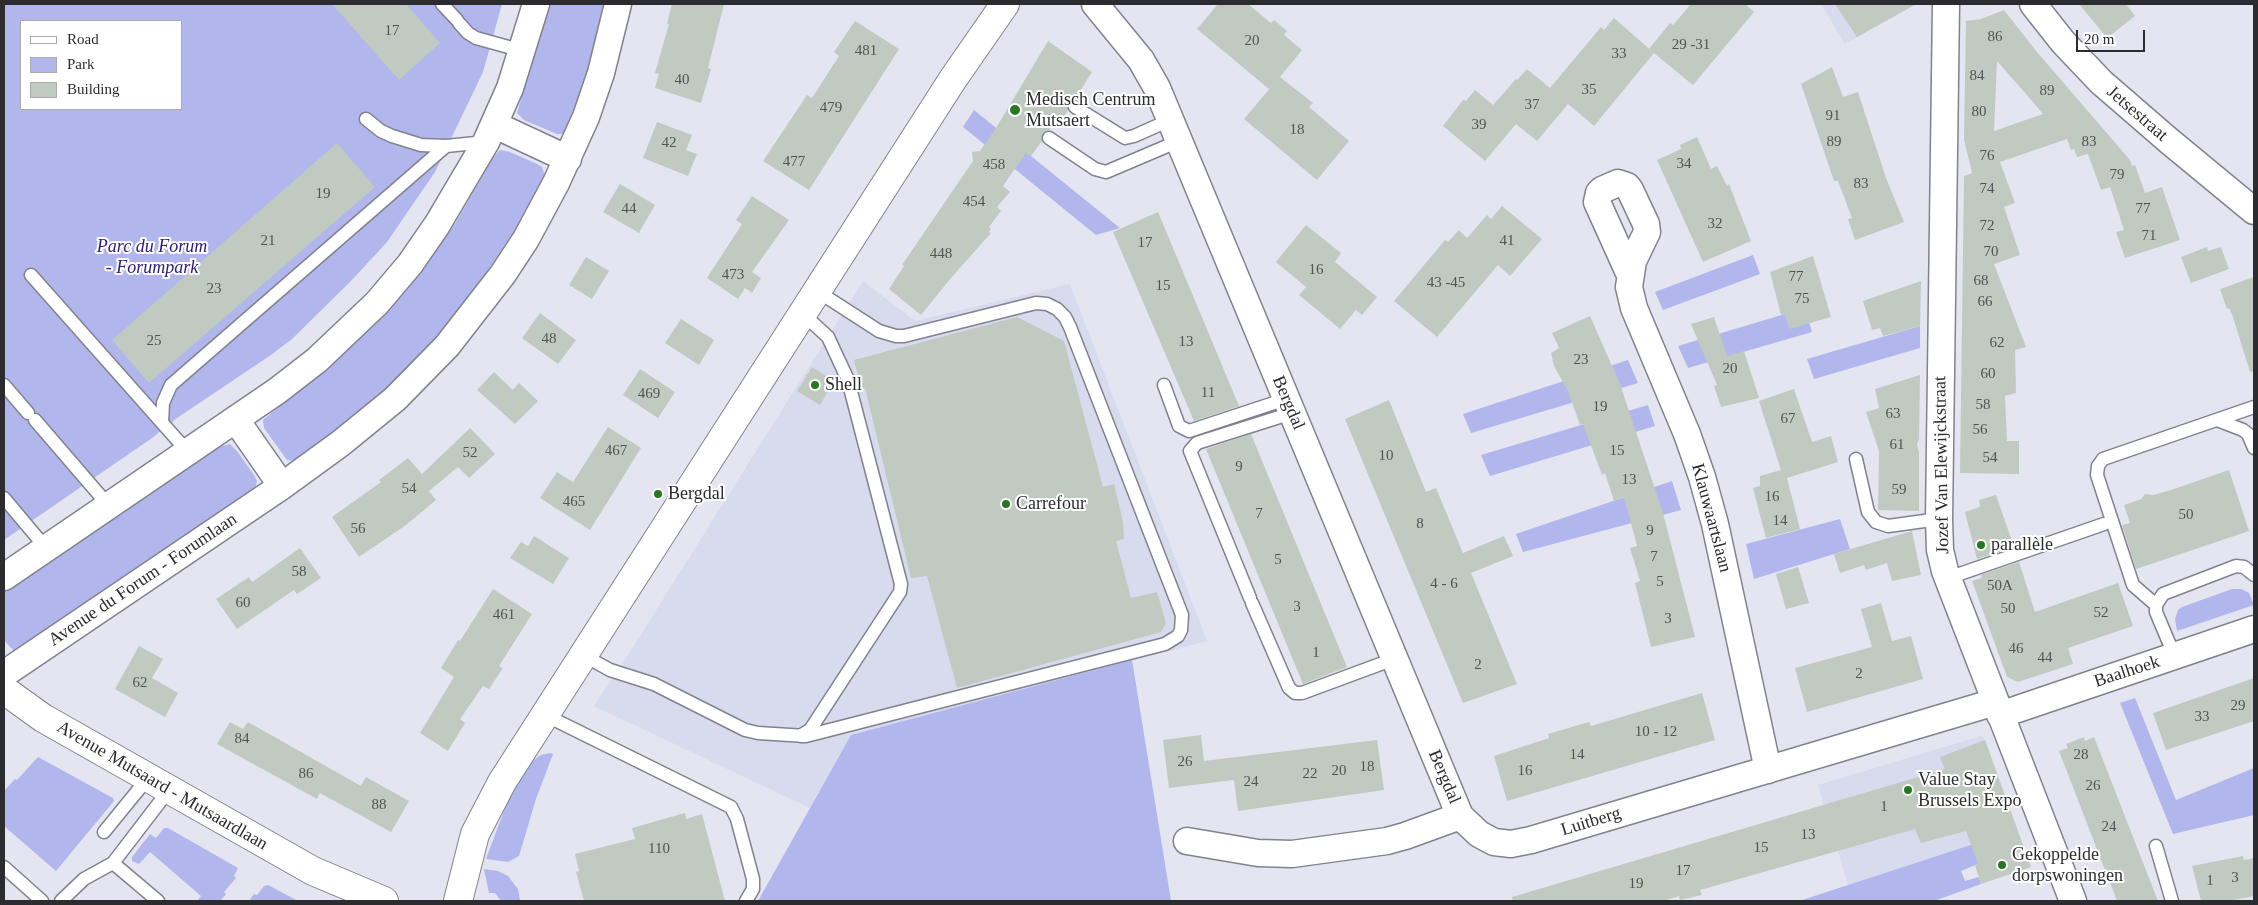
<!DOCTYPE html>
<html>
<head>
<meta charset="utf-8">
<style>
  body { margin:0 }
  #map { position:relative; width:2258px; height:905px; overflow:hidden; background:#e4e5f1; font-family:Georgia,serif }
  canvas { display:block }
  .frame { position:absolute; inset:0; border:5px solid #2c2c30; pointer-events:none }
  .legend { position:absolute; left:20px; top:20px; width:162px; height:90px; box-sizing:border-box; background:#fff; border:1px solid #ababac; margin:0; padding:6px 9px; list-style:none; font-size:15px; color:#2c2c30 }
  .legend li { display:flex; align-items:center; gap:10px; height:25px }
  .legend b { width:25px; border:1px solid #ababac }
  .scale { position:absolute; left:2076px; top:30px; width:69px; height:22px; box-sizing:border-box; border:2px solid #2c2c30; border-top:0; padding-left:6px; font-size:15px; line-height:18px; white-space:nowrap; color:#2c2c30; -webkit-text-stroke:4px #fff; paint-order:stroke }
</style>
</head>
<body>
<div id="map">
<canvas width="2258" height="905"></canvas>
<div class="frame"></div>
<ul class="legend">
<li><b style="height:6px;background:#fff"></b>Road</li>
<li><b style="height:14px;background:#b1b6ed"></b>Park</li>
<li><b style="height:14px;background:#c1cac0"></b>Building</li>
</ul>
<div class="scale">20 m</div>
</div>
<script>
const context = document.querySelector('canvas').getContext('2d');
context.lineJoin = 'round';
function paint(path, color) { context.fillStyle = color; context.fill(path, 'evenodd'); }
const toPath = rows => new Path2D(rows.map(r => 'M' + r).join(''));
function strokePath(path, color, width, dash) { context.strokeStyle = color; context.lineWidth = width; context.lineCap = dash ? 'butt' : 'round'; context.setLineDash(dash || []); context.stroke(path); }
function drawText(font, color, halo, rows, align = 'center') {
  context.font = font + ' Georgia,serif'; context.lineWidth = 4; context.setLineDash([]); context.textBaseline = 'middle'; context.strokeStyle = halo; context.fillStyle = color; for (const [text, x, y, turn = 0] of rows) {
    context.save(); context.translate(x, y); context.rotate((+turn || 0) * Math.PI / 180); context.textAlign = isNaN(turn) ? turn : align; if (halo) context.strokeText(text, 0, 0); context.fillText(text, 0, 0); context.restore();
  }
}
paint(toPath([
  [1821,4,1917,4,1845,44],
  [863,281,915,321,1070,284,1207,641,851,735,810,808,594,706,628,655],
  [1981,736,1985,740,2017,831,1848,885,1818,785]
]), '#d8daed');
paint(toPath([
  [4,4,502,4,483,72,435,172,387,242,350,282,292,339,271,355,177,418,152,438,4,540],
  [21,21,181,21,181,109,21,109],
  [549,4,606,4,580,95,566,130,562,134,557,134,524,120,517,113],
  [974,110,1120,228,1096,235,963,127],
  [500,150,510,152,537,164,542,167,545,176,524,216,481,281,440,333,376,399,295,461,287,460,264,428,263,420,341,356,394,303,413,281,455,224,493,158],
  [1753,255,1760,274,1663,310,1655,292],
  [1805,308,1812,332,1688,368,1678,346],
  [1920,326,1920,348,1814,379,1807,359],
  [1628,360,1638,383,1471,433,1463,414],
  [1648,405,1655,426,1490,476,1481,455],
  [230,444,237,451,254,475,257,481,255,489,14,651,4,640,4,591,218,447],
  [1672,481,1681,510,1523,552,1516,534],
  [1840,519,1850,549,1754,579,1746,544],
  [2232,589,2241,589,2249,593,2254,605,2177,631,2175,619,2178,610,2182,607],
  [1132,660,1171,901,758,901,851,735],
  [2135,698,2176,800,2254,768,2254,815,2173,834,2120,703],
  [550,753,553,754,536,799,519,856,508,862,486,859,508,800,519,780,531,762,541,755],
  [38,757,113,798,114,801,56,871,4,826,4,791,15,779,17,780],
  [164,828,168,828,238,868,234,876,236,878,224,892,226,894,220,901,197,901,201,896,150,852,139,864,132,861,132,857,150,834,156,838],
  [1977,843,1978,864,1961,871,1965,881,1979,877,1981,884,1934,901,1799,901],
  [484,869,498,871,508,876,518,889,520,901,501,901,495,893,489,893],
  [268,885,298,901,249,901,254,894,257,895,264,886]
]), '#b1b6ed');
paint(toPath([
  [332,4,406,4,440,43,399,80],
  [672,4,724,4,708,68,711,69,701,103,655,88,659,74,655,73,669,24,667,24],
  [1218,4,1248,4,1271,23,1274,20,1287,31,1284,35,1302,50,1280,77,1313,103,1309,107,1349,141,1317,180,1244,119,1277,80,1269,89,1197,29],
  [1691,4,1745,4,1754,12,1693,85,1649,49,1670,23,1673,25],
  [1835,4,1916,4,1857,37],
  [2079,4,2126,4,2135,16,2107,38],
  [2004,10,2037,52,2130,160,2132,166,2135,165,2145,193,2162,187,2180,240,2125,258,2116,232,2124,230,2110,187,2101,190,2088,154,2077,157,2074,149,2071,150,2067,139,2000,162,2015,203,2004,207,2020,255,1994,264,2026,347,2015,350,2016,393,2005,396,2007,441,2019,441,2019,474,1960,473,1964,176,1972,173,1964,139,1966,21,1981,19],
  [1997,61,2026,94,2043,114,1994,131],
  [1614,18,1654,53,1594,126,1568,104,1537,141,1516,124,1485,161,1443,126,1463,100,1466,101,1475,90,1493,105,1516,79,1517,80,1527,69,1550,88,1601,27,1604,30],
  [855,21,899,49,809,190,763,161,807,95,812,98,839,56,834,52],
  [1048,41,1092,72,1075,99,1068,102,1068,110,1063,118,1059,116,1049,130,1043,133,1042,141,1031,156,1026,153,1003,186,1010,192,997,207,1001,211,989,227,991,229,989,232,991,233,951,278,921,315,889,289,904,266,902,265,973,161,972,152,980,151,996,128],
  [1832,67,1843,97,1858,92,1886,178,1904,222,1855,240,1848,219,1852,218,1838,181,1834,181,1801,84],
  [657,122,692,135,686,150,697,154,688,176,643,158],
  [1697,137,1711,169,1717,166,1727,186,1729,184,1751,241,1703,262,1657,160,1681,149,1680,145],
  [337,143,375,187,149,383,112,340],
  [620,184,655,205,639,233,603,212],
  [752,196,789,220,752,272,761,278,752,293,745,288,738,299,707,278,742,224,736,220],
  [1502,206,1542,239,1510,276,1498,265,1437,337,1394,301,1445,240,1448,242,1459,230,1467,238,1487,215,1491,219],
  [1158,212,1239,406,1194,421,1113,232],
  [1306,225,1341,253,1335,262,1377,297,1362,315,1356,310,1340,329,1299,295,1306,287,1276,262],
  [2207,247,2208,251,2221,247,2229,269,2191,283,2181,257],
  [1813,256,1831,317,1789,329,1785,314,1781,315,1770,272],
  [586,257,609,271,592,299,569,285],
  [2254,277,2254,371,2250,372,2232,314,2229,308,2227,309,2220,289],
  [1921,281,1920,326,1883,336,1880,328,1872,330,1863,301],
  [540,313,576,340,558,364,522,338],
  [1590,316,1620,384,1663,513,1695,637,1651,647,1635,583,1640,581,1630,548,1637,546,1624,497,1614,501,1605,473,1602,475,1583,424,1580,425,1568,391,1554,366,1551,353,1559,348,1552,333],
  [1017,317,1064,341,1103,487,1114,484,1123,522,1124,539,1116,541,1131,598,1157,592,1166,623,1161,632,957,688,927,576,911,578,865,388,862,389,854,360],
  [1714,317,1727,356,1744,351,1759,398,1721,407,1714,386,1717,385,1691,324],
  [681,319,714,340,699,365,665,343],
  [812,367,834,381,820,405,797,391],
  [640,369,675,392,658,418,623,395],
  [494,372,513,390,519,383,538,401,515,424,477,390],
  [1920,375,1919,439,1917,444,1919,453,1919,511,1878,510,1879,451,1866,412,1879,408,1875,389],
  [1794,389,1812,442,1831,436,1838,462,1787,478,1800,529,1766,538,1753,488,1760,486,1760,476,1781,470,1759,401],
  [1389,400,1426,492,1436,488,1463,553,1504,536,1513,556,1471,573,1517,684,1463,703,1345,419],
  [608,427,641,448,590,530,540,498,557,472,573,482],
  [470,428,495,454,469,478,458,467,429,491,436,500,406,525,359,557,332,517,381,482,379,480,408,458,422,474],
  [1251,434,1347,667,1303,684,1206,449],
  [2229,470,2249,531,2136,569,2122,525,2130,523,2124,505,2141,499,2145,494,2153,495,2171,490],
  [1996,495,2014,547,1977,559,1965,512,1980,507,1979,500],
  [1912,531,1921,575,1892,581,1887,563,1866,570,1864,565,1840,573,1834,554],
  [534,536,569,558,553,584,510,558,521,542,528,546],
  [300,548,321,578,297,594,294,590,237,629,216,599,249,577,252,582],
  [2019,562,2035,612,2118,583,2133,626,2068,648,2073,664,2018,682,2007,677,1972,581,1982,578,1981,575],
  [1798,567,1809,603,1786,609,1776,574],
  [493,589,532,614,499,666,503,668,489,689,483,686,460,719,465,723,448,751,420,733,454,677,441,668,458,640,460,641],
  [1881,603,1892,641,1911,636,1923,679,1807,712,1795,668,1872,647,1861,609],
  [139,646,163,659,152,678,178,693,165,717,115,689],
  [2254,678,2254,721,2166,750,2153,713],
  [1702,693,1715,740,1507,801,1494,756,1549,738,1548,734,1589,722,1591,726],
  [230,722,243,729,248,722,361,786,366,777,409,801,391,832,320,793,317,799,217,744],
  [1201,735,1204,761,1377,740,1384,790,1238,811,1234,780,1169,788,1163,740],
  [2084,737,2085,741,2094,737,2158,901,2117,901,2059,751,2068,748,2066,744],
  [1985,740,2031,867,1981,884,1975,865,1978,864,1966,831,1921,843,1915,829,1700,890,1702,895,1680,900,1679,896,1663,901,1513,901,1512,897,1945,769,1940,757],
  [685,813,686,819,702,814,725,901,584,901,576,872,579,871,575,854,635,839,632,828],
  [2243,856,2244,860,2254,858,2254,896,2229,901,2201,901,2192,866]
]), '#c1cac0');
const lane = toPath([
  [442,4,457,20],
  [459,23,468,33,476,38,523,51],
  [1075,107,1125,138,1134,136,1170,120],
  [366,119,381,131,392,136,421,145,446,146,486,142],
  [1049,138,1095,169,1106,172,1179,141],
  [31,275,188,452],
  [4,385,28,413],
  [1164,385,1179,426,1189,431,1286,399],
  [35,420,109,506],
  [2217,420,2243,430,2248,434,2254,448],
  [162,422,163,403,171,385,446,146],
  [1856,459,1868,512,1876,522,1888,526,1939,519],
  [4,498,46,548],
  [1948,578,2104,524],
  [1250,598,1190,451,1197,443,1292,413],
  [1252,603,1289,688,1295,693,1302,693,1394,659],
  [2156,605,2133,585,2097,475,2098,466,2103,459,2254,407],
  [583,655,610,670,654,684,745,730,758,733,806,736,1165,644,1178,636,1181,630,1182,615,1070,327,1065,317,1057,309,1047,304,1036,303,904,336,896,336,879,331,817,291],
  [2175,657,2156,612,2156,605,2163,594,2236,566,2244,567,2254,575],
  [545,715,731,807,737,819,753,879,753,889,746,901],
  [800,736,810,730,900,592,901,584,848,380,828,337,802,313],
  [104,832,148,778],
  [2156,846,2172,901],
  [113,863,158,901],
  [4,867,42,901],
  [61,901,84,879,113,863,169,790]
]);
const street = toPath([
  [1095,4,1141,60,1157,88,1460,816],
  [1946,4,1939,519,1940,550,1945,571,2073,901],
  [2033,4,2063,42,2101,82,2168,140,2254,211],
  [495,125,568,159],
  [1630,275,1597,202,1599,193,1602,190,1618,183,1627,186,1630,190,1646,224,1647,232,1633,261,1629,287,1634,308,1687,434,1702,477,1715,524,1768,770],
  [236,420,282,486],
  [4,577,277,391,317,360,377,303,410,264,437,225,486,142,510,88,536,4],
  [4,674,282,486,341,443,395,399,447,346,503,274,526,239,556,183,586,117,601,73,618,4],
  [2000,715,2254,629],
  [1187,841,1258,853,1292,854,1387,841,1405,836,1460,816,1479,834,1494,842,1511,844,1531,840,1995,702]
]);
const secondary = toPath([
  [4,690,43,718,313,871,384,901],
  [458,901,475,834,502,782,953,79,1005,4]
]);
strokePath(lane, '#81828d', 15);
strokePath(street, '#81828d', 29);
strokePath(secondary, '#81828d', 30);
strokePath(lane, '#fff', 12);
strokePath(street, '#fff', 26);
strokePath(secondary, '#fff', 28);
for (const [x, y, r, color] of [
  [1015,110,6,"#277822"],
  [815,385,5,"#277822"],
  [658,494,5,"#277822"],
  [1006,504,5,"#277822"],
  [1981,545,5,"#277822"],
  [1908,790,5,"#277822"],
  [2002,865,5,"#277822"]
]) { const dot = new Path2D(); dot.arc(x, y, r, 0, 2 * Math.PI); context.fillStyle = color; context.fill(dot); strokePath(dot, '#fff', 2); }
drawText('15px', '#515454', null, [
  ["17",392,31],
  ["86",1995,37],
  ["20",1252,41],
  ["29 -31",1691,45],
  ["481",866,51],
  ["33",1619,54],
  ["84",1977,76],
  ["40",682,80],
  ["35",1589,90],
  ["89",2047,91],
  ["37",1532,105],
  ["479",831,108],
  ["80",1979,112],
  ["91",1833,116],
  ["39",1479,125],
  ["18",1297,130],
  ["89",1834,142],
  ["83",2089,142],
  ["42",669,143],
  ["76",1987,156],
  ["477",794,162],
  ["34",1684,164],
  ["458",994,165],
  ["79",2117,175],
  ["83",1861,184],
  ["74",1987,189],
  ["19",323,194],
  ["454",974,202],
  ["44",629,209],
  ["77",2143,209],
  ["32",1715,224],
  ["72",1987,226],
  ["71",2149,236],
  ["21",268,241],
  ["41",1507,241],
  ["17",1145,243],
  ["70",1991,252],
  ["448",941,254],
  ["16",1316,270],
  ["473",733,275],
  ["77",1796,277],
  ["68",1981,281],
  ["43 -45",1446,283],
  ["15",1163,286],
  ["23",214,289],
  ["75",1802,299],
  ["66",1985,302],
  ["48",549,339],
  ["25",154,341],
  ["13",1186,342],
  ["62",1997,343],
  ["23",1581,360],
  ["20",1730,369],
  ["60",1988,374],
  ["11",1208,393],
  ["469",649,394],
  ["58",1983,405],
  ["19",1600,407],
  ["63",1893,414],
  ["67",1788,419],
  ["56",1980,430],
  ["61",1897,445],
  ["467",616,451],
  ["15",1617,451],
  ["52",470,453],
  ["10",1386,456],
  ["54",1990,458],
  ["9",1239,467],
  ["13",1629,480],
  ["54",409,489],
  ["59",1899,490],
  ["16",1772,497],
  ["465",574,502],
  ["7",1259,514],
  ["50",2186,515],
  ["14",1780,521],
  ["8",1420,524],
  ["56",358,529],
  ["9",1650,531],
  ["7",1654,557],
  ["5",1278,560],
  ["58",299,572],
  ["5",1660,582],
  ["4 - 6",1444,584],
  ["50A",2000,586],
  ["60",243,603],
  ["3",1297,607],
  ["50",2008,609],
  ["52",2101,613],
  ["461",504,615],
  ["3",1668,619],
  ["46",2016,649],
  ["1",1316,653],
  ["44",2045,658],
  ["2",1478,665],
  ["2",1859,674],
  ["62",140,683],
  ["29",2238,706],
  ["33",2202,717],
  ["10 - 12",1656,732],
  ["84",242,739],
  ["14",1577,755],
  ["28",2081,755],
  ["26",1185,762],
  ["18",1367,767],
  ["20",1339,771],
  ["16",1525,771],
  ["86",306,774],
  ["22",1310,774],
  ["24",1251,782],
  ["26",2093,786],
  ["88",379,805],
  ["1",1884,807],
  ["24",2109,827],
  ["13",1808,835],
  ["15",1761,848],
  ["110",659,849],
  ["17",1683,871],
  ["3",2235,878],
  ["1",2210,881],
  ["19",1636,884]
]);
drawText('18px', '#2c2c30', '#fff', [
  ["Medisch Centrum",1026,100],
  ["Mutsaert",1026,121],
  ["Shell",825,385],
  ["Bergdal",668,494],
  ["Carrefour",1016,504],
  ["parallèle",1991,545],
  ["Value Stay",1918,780],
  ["Brussels Expo",1918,801],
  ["Gekoppelde",2012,855],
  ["dorpswoningen",2012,876]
], 'left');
drawText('18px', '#2c2c30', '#fff', [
  ["Jetsestraat",2137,114,41],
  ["Bergdal",1288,403,67],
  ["Jozef Van Elewijckstraat",1942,465,-91],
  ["Klauwaartslaan",1711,518,75],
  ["Avenue du Forum - Forumlaan",143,580,-34],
  ["Baalhoek",2127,672,-18],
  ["Bergdal",1444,777,67],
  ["Avenue Mutsaard - Mutsaardlaan",162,786,30],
  ["Luitberg",1591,822,-17]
]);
drawText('italic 18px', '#2b1c7a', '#fff', [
  ["Parc du Forum",152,247],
  ["- Forumpark",152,268]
]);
</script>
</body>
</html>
